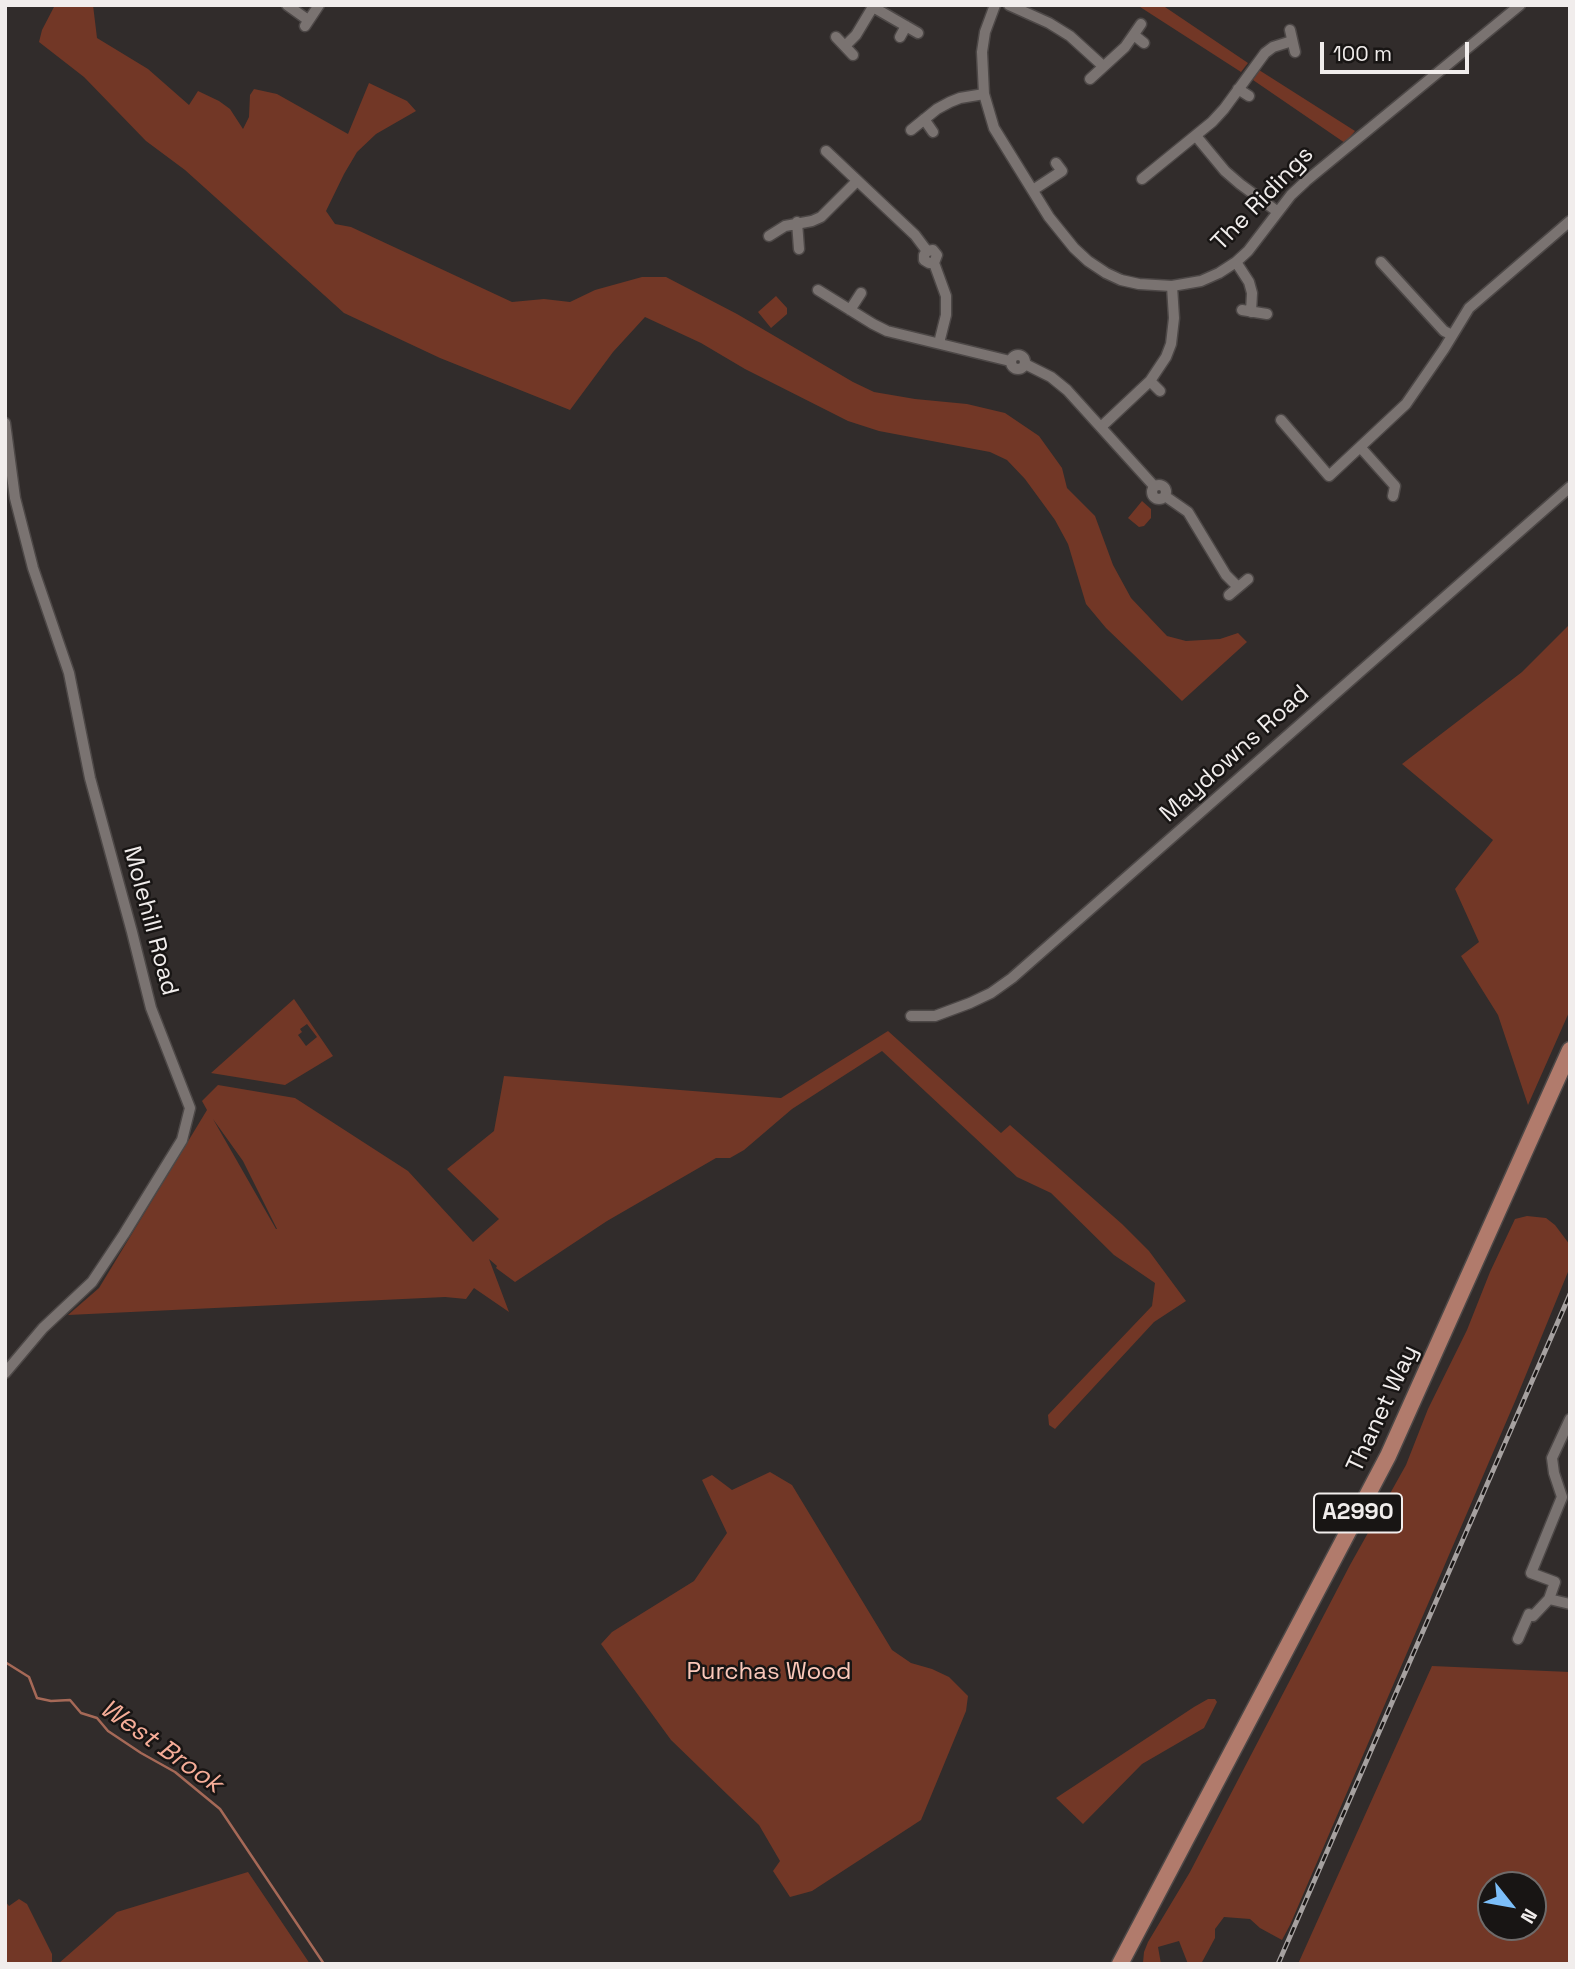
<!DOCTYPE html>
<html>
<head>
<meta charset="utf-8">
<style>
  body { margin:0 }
  #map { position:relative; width:1575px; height:1969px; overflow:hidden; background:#312c2b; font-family:"Space Grotesk",sans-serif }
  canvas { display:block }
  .frame { position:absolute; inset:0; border:7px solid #f1edec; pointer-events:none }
  .north { position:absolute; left:1477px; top:1871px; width:70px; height:70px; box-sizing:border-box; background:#181514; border:2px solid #6f6b6a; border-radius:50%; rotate:121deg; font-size:19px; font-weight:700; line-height:28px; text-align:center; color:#f1edec }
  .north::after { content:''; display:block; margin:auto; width:24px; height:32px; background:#7cbef9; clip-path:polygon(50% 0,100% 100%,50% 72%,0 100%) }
  .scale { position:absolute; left:1320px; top:42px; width:149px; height:32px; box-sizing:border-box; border:4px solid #f1edec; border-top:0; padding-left:9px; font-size:21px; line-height:24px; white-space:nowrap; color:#f1edec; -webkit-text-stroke:5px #181514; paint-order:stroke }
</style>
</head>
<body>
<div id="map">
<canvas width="1575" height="1969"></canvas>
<div class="frame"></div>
<div class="north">N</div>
<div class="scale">100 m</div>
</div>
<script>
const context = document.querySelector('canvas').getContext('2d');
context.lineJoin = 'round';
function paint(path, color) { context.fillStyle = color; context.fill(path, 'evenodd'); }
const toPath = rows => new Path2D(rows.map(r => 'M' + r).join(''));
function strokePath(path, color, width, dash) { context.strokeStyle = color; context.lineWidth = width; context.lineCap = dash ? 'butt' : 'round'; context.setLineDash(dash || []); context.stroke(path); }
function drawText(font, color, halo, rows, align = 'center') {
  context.font = font + ' "Space Grotesk",sans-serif'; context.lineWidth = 5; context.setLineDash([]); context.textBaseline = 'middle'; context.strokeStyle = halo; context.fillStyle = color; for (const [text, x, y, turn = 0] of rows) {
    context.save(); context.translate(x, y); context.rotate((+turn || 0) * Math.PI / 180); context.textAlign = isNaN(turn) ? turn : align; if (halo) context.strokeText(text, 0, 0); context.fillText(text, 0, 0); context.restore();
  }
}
paint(toPath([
  [55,5,93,5,97,38,148,69,189,105,198,91,219,101,230,109,243,129,249,117,250,95,254,89,277,94,348,134,369,83,407,101,416,111,376,134,357,152,344,174,326,211,335,224,351,227,512,302,544,299,570,302,595,290,642,277,666,277,737,314,853,382,874,392,915,399,967,404,1005,413,1039,436,1062,468,1067,488,1095,516,1113,565,1131,598,1167,636,1186,641,1220,639,1238,633,1247,642,1182,701,1106,628,1086,604,1068,544,1055,520,1025,479,1007,460,990,452,879,431,848,421,745,369,701,343,645,317,613,352,570,410,440,358,344,313,185,170,146,141,84,77,39,42,42,30],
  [1137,5,1162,5,1248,63,1241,72],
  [1259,70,1355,131,1345,143,1253,80],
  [776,296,787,308,787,314,771,328,758,312],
  [1142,501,1151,509,1151,518,1144,526,1139,527,1128,518],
  [1570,624,1570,1010,1528,1105,1498,1015,1461,956,1479,942,1455,889,1493,840,1402,764,1522,672],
  [294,999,333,1056,285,1085,211,1073],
  [307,1024,317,1037,306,1046,298,1035,302,1032,300,1029],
  [888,1031,1001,1133,1010,1125,1122,1224,1149,1251,1186,1301,1154,1322,1055,1429,1049,1425,1048,1415,1152,1306,1155,1283,1114,1255,1051,1193,1017,1177,882,1051,792,1109,744,1150,730,1158,716,1158,607,1221,515,1282,496,1268,497,1266,489,1259,509,1312,474,1288,466,1299,445,1297,68,1315,99,1288,207,1110,202,1101,218,1085,295,1098,408,1171,473,1242,499,1219,447,1169,494,1131,504,1076,781,1098],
  [213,1119,243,1161,277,1229,276,1229],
  [1527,1216,1546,1218,1555,1225,1570,1245,1570,1267,1516,1399,1290,1925,1282,1940,1260,1928,1250,1919,1224,1917,1215,1929,1215,1938,1201,1964,1188,1964,1179,1941,1158,1947,1161,1964,1143,1963,1144,1952,1148,1942,1190,1872,1350,1565,1406,1465,1428,1409,1467,1330,1490,1272,1515,1219],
  [770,1472,792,1485,892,1650,911,1663,932,1669,949,1677,968,1696,966,1711,921,1820,812,1891,790,1897,773,1871,780,1861,759,1825,671,1740,601,1644,612,1632,694,1581,727,1533,702,1480,712,1475,732,1490],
  [1432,1666,1570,1672,1570,1964,1298,1964],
  [1491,1885,1533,1885,1533,1927,1491,1927],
  [1208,1699,1215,1699,1217,1702,1204,1728,1142,1764,1083,1824,1056,1798,1194,1707],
  [248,1872,310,1964,58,1964,117,1912],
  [19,1899,27,1904,52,1954,52,1964,5,1964,5,1901,9,1906]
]), '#723726');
strokePath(toPath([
  [5,1662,29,1677,37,1698,51,1701,70,1700,81,1713,97,1718,108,1731,141,1753,175,1772,220,1809,324,1964]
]), '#a66957', 2.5);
const minor = toPath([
  [287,5,308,20],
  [995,5,985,32,982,52,984,94,994,128,1049,217,1074,248,1088,261,1106,273,1121,280,1139,284,1172,286,1201,281,1219,273,1236,262,1248,251,1291,195,1306,181,1520,5],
  [1009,5,1049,23,1070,36,1103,66],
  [873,7,918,33],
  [305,26,319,5],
  [1290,30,1295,52],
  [1134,35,1144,43],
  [836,37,853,55],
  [900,37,906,26],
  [845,46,856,35,874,5],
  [1090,79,1125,47,1141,24],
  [1238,89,1249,96],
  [924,119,933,132],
  [911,130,937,109,950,102,960,98,984,94],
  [1196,136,1225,171,1240,184,1278,212],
  [826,151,915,235,927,251],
  [1142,179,1212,122,1224,109,1265,53,1273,47,1292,41],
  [1033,190,1062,171,1056,163],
  [797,222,799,249],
  [769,236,785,226,812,221,821,217,857,181],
  [1236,262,1249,282,1252,293,1251,312],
  [1381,262,1444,331,1452,335],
  [934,263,929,263,924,260,924,255,927,251,933,250,937,255,934,263,946,296,946,315,939,343],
  [818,290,873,324,887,331,1010,361],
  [850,310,861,293],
  [1242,310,1267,314],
  '1011 362a7 7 0 1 1 14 0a7 7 0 1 1-14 0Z',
  [1025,364,1051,377,1067,390,1154,486],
  [1150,381,1160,391],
  [1281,420,1329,476,1406,404,1444,349,1469,308,1570,221],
  [5,423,15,498,33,568,69,673,90,778,132,932,151,1008,190,1108,182,1140,124,1234,92,1282,43,1328,5,1373],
  [1101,427,1150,381,1166,357,1171,344,1174,318,1172,286],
  [1361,448,1395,486,1393,496],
  '1152 492a7 7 0 1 1 14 0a7 7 0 1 1-14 0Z',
  [1165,496,1188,512,1226,575,1238,587],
  [1229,595,1248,579],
  [911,1016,935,1016,970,1003,991,993,1012,978,1570,487],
  [1570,1419,1552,1458,1554,1473,1562,1497,1531,1573,1555,1582,1549,1599,1570,1604],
  [1518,1639,1529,1614,1533,1616,1549,1599]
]);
const primary = toPath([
  [1120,1964,1388,1456,1570,1050]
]);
strokePath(minor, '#4d4847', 13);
strokePath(primary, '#4d4847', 19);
strokePath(minor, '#7a7371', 10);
strokePath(primary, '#b17b6c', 16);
const rail = toPath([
  [1278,1964,1570,1294]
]);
strokePath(rail, '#a6a1a0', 5);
strokePath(rail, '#181514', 2.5, [8]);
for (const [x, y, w] of [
  [1358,1513,88]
]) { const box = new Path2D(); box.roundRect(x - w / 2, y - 19.5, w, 39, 5); context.fillStyle = '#181514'; context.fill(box); strokePath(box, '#f1edec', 2); }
drawText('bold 23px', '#f1edec', null, [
  ["A2990",1358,1513]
]);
drawText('24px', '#f1edec', '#181514', [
  ["The Ridings",1263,199,-46],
  ["Maydowns Road",1235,754,-42],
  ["Molehill Road",150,921,75],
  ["Thanet Way",1383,1409,-65]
]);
drawText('24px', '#fbc8ba', '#181514', [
  ["Purchas Wood",769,1672]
]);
drawText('italic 26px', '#f6ad98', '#181514', [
  ["West Brook",161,1747,35]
]);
</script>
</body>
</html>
